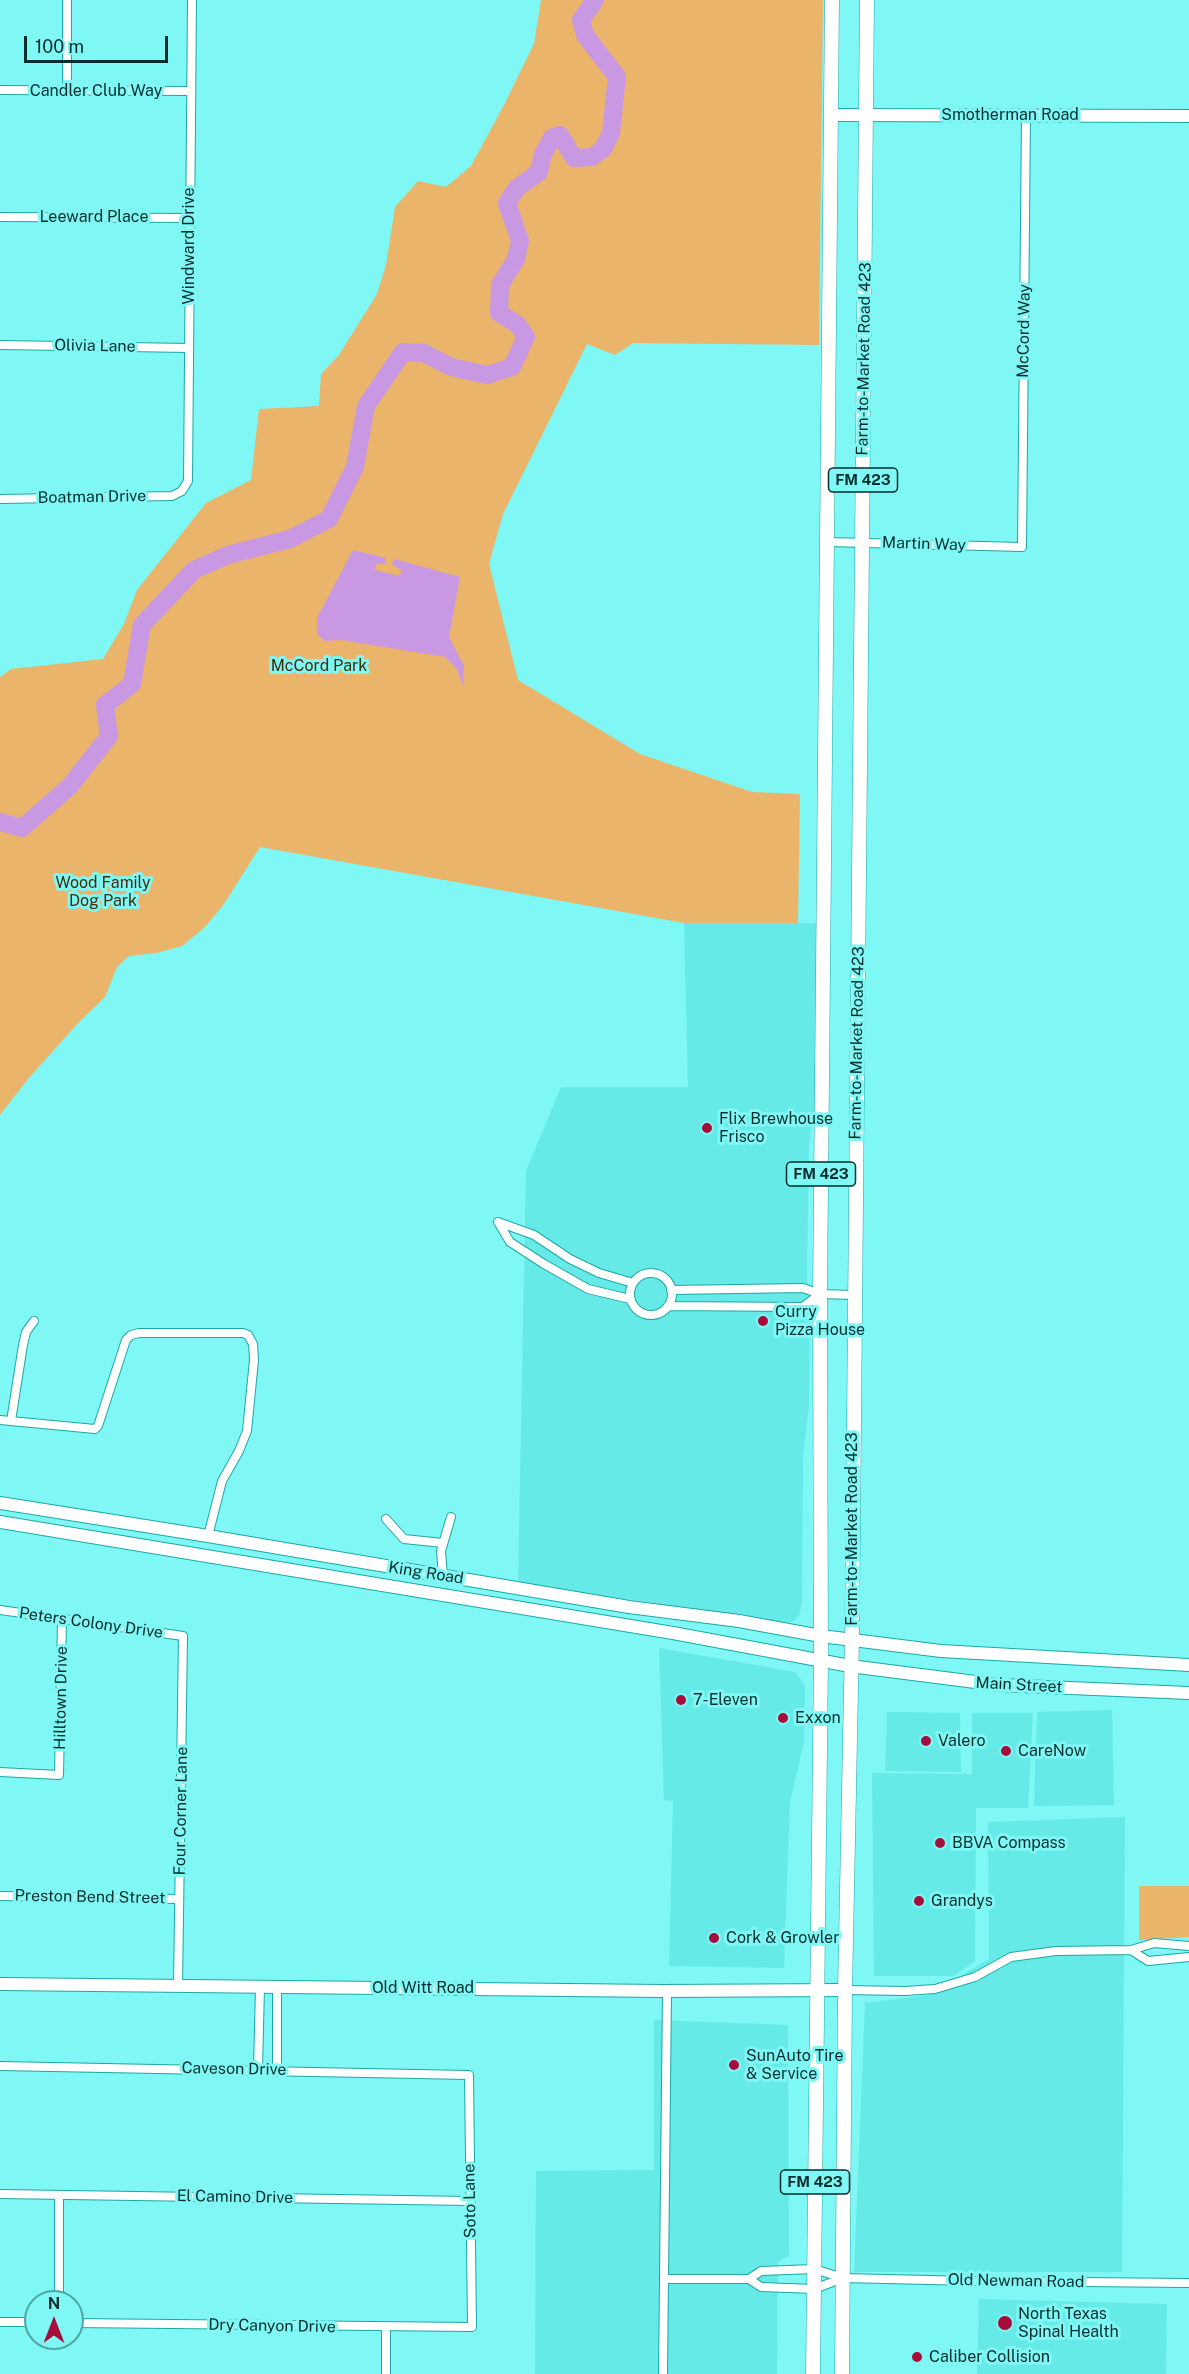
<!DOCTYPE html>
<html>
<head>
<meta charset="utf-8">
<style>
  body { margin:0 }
  #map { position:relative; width:1189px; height:2374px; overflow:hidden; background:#7ff7f5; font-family:"Public Sans",sans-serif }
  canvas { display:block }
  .north { position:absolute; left:24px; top:2290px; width:60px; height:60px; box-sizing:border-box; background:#7ff7f5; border:2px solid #4ea7a5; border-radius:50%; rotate:0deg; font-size:16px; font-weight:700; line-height:24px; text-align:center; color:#042e2d }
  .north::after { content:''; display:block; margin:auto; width:21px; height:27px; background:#a60d3b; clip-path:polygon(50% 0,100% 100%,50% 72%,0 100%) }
  .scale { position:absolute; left:24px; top:36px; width:144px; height:27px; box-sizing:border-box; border:3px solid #042e2d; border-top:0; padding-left:8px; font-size:18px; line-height:21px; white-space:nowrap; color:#042e2d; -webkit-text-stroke:4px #7ff7f5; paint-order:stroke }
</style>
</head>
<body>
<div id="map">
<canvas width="1189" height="2374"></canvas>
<div class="north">N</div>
<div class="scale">100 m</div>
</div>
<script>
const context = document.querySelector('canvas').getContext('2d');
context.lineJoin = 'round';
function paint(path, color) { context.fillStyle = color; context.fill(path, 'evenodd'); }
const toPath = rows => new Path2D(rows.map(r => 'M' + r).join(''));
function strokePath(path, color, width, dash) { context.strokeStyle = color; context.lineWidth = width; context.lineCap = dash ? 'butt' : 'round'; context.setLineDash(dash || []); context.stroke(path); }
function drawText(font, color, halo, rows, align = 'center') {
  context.font = font + ' "Public Sans",sans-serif'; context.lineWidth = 6; context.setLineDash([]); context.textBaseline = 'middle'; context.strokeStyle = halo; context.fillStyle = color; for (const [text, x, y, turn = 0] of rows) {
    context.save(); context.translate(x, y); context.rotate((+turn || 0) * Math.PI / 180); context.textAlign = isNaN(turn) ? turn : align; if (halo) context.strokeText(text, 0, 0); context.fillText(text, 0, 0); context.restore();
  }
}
paint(toPath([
  [684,923,817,923,816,1096,809,1144,807,1275,810,1323,809,1405,803,1458,802,1601,799,1616,794,1621,787,1623,518,1583,526,1171,561,1087,688,1087],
  [659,1648,795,1672,805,1685,804,1742,790,1802,784,1968,669,1966,673,1801,664,1800],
  [1112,1710,1114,1805,1034,1806,1037,1712],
  [887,1712,960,1713,961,1772,885,1771],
  [972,1713,1033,1713,1028,1808,976,1808,975,1961,954,1976,874,1976,872,1773,972,1774],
  [1125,1817,1122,2272,854,2272,865,2003,929,1995,989,1959,988,1822],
  [654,2020,788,2025,789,2256,778,2262,777,2374,535,2374,536,2171,654,2170],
  [979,2299,1167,2304,1166,2374,977,2374]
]), '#65eae8');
paint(toPath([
  [541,0,823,0,819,345,633,343,615,355,587,344,503,514,489,564,518,680,640,754,752,792,800,794,798,923,684,923,260,847,224,904,205,927,182,946,156,953,129,956,117,967,105,997,80,1021,28,1079,0,1115,0,677,11,669,103,659,124,624,137,590,206,503,251,480,259,409,319,406,321,374,339,355,377,294,386,265,395,207,418,181,446,187,471,166,504,105,534,44],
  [1139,1886,1189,1886,1189,1937,1139,1940]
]), '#eab46b');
paint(toPath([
  [353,550,386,558,385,564,377,563,375,570,399,576,402,570,392,565,394,559,460,577,449,637,464,666,463,686,457,669,445,657,341,640,325,641,317,634,317,618]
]), '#c998e2');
strokePath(toPath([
  [0,822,22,828,70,786,109,736,105,705,132,684,142,625,194,570,228,555,290,539,329,519,355,467,366,406,403,352,424,353,451,367,487,375,512,367,526,337,518,325,499,313,500,285,516,259,520,241,507,203,517,188,539,172,543,154,552,138,560,135,574,158,592,157,603,149,611,133,617,77,585,35,581,20,595,0]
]), '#c998e2', 18);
const street = toPath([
  [0,90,191,91],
  [67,90,67,0],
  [0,217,189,218],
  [0,345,189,348],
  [0,499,172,496,182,491,188,481,192,0],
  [827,542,1022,547,1026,114],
  [498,1222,510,1242,544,1264,588,1289,630,1299],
  [498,1222,534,1235,570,1259,599,1273,633,1283],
  '630 1294a21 21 0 1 1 42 0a21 21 0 1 1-42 0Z',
  [671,1290,803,1288,820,1294,855,1295],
  [668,1306,803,1307,820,1294],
  [0,1420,95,1429,98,1426,126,1340,131,1335,139,1333,243,1333,248,1335,253,1344,254,1360,247,1431,239,1451,222,1481,208,1536],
  [11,1421,23,1345,26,1332,34,1321],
  [386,1519,404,1539,443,1543],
  [443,1576,441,1551,451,1517],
  [0,1610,183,1636,178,1986],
  [0,1772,59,1775,62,1620],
  [0,1896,179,1899],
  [1131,1950,1148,1961,1189,1957],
  [277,1987,277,2070],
  [845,1990,905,1991,935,1989,975,1977,1011,1957,1056,1951,1131,1950,1154,1943,1189,1946],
  [0,2066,469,2075,472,2327,72,2323],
  [258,2069,260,1987],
  [0,2194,470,2201],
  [59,2195,59,2302],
  [664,2279,749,2279,761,2287,814,2289,843,2278],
  [749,2279,761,2271,814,2269,843,2278,972,2281,1189,2283],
  [0,2322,36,2322],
  [386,2374,386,2328],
  [663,2374,667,1991]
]);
const secondary = toPath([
  [831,115,1189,116],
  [0,1503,208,1536,629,1607,739,1621,821,1636,941,1651,1189,1665],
  [0,1522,673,1633,850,1666,999,1685,1189,1693],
  [0,1984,662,1991,845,1990]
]);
const primary = toPath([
  [813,2374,821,1660,820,1294,832,0],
  [842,2374,845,1990,852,1640,867,0]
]);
strokePath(street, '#1ba8a7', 10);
strokePath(secondary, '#1ba8a7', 14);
strokePath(primary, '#1ba8a7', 15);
strokePath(street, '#fff', 8);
strokePath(secondary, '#fff', 12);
strokePath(primary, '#fff', 14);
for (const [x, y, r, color] of [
  [707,1128,6,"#a60d3b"],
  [763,1321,6,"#a60d3b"],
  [681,1700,6,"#a60d3b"],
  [783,1718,6,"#a60d3b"],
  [926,1741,6,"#a60d3b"],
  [1006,1751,6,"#a60d3b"],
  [940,1843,6,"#a60d3b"],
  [919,1901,6,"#a60d3b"],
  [714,1938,6,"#a60d3b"],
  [734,2065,6,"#a60d3b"],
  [1005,2323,8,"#a60d3b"],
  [917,2357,6,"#a60d3b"]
]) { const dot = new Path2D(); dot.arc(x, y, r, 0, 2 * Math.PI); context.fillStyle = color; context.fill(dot); strokePath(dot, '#7ff7f5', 2); }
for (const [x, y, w] of [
  [863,480,69],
  [821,1174,69],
  [815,2182,69]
]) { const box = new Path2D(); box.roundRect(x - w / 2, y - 12, w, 24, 4.5); context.fillStyle = '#7ff7f5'; context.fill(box); strokePath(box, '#042e2d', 1.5); }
drawText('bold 15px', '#042e2d', null, [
  ["FM 423",863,480],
  ["FM 423",821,1174],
  ["FM 423",815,2182]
]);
drawText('16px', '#042e2d', '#7ff7f5', [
  ["Candler Club Way",96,91],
  ["Smotherman Road",1010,115],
  ["Leeward Place",94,217],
  ["Windward Drive",189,246,-90],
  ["McCord Way",1024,331,-89],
  ["Olivia Lane",95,346,1],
  ["Farm-to-Market Road 423",864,359,-89],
  ["Boatman Drive",92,497,-1],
  ["Martin Way",924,544,2],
  ["Farm-to-Market Road 423",857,1043,-89],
  ["Farm-to-Market Road 423",852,1529,-90],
  ["King Road",426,1573,9],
  ["Peters Colony Drive",91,1623,8],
  ["Main Street",1019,1685,3],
  ["Hilltown Drive",61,1698,-89],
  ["Four Corner Lane",181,1811,-89],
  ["Preston Bend Street",90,1897,1],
  ["Old Witt Road",423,1988],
  ["Caveson Drive",234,2069,1],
  ["El Camino Drive",235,2197,1],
  ["Soto Lane",470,2201,-91],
  ["Old Newman Road",1016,2281,1],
  ["Dry Canyon Drive",272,2326,1]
]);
drawText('16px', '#422b08', '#7ff7f5', [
  ["McCord Park",319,666],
  ["Wood Family",103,883],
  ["Dog Park",103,901]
]);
drawText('16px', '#042e2d', '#7ff7f5', [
  ["Flix Brewhouse",719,1119],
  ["Frisco",719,1137],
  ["Curry",775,1312],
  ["Pizza House",775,1330],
  ["7-Eleven",693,1700],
  ["Exxon",795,1718],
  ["Valero",938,1741],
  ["CareNow",1018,1751],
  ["BBVA Compass",952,1843],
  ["Grandys",931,1901],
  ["Cork & Growler",726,1938],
  ["SunAuto Tire",746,2056],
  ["& Service",746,2074],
  ["North Texas",1018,2314],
  ["Spinal Health",1018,2332],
  ["Caliber Collision",929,2357]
], 'left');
</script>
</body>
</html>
